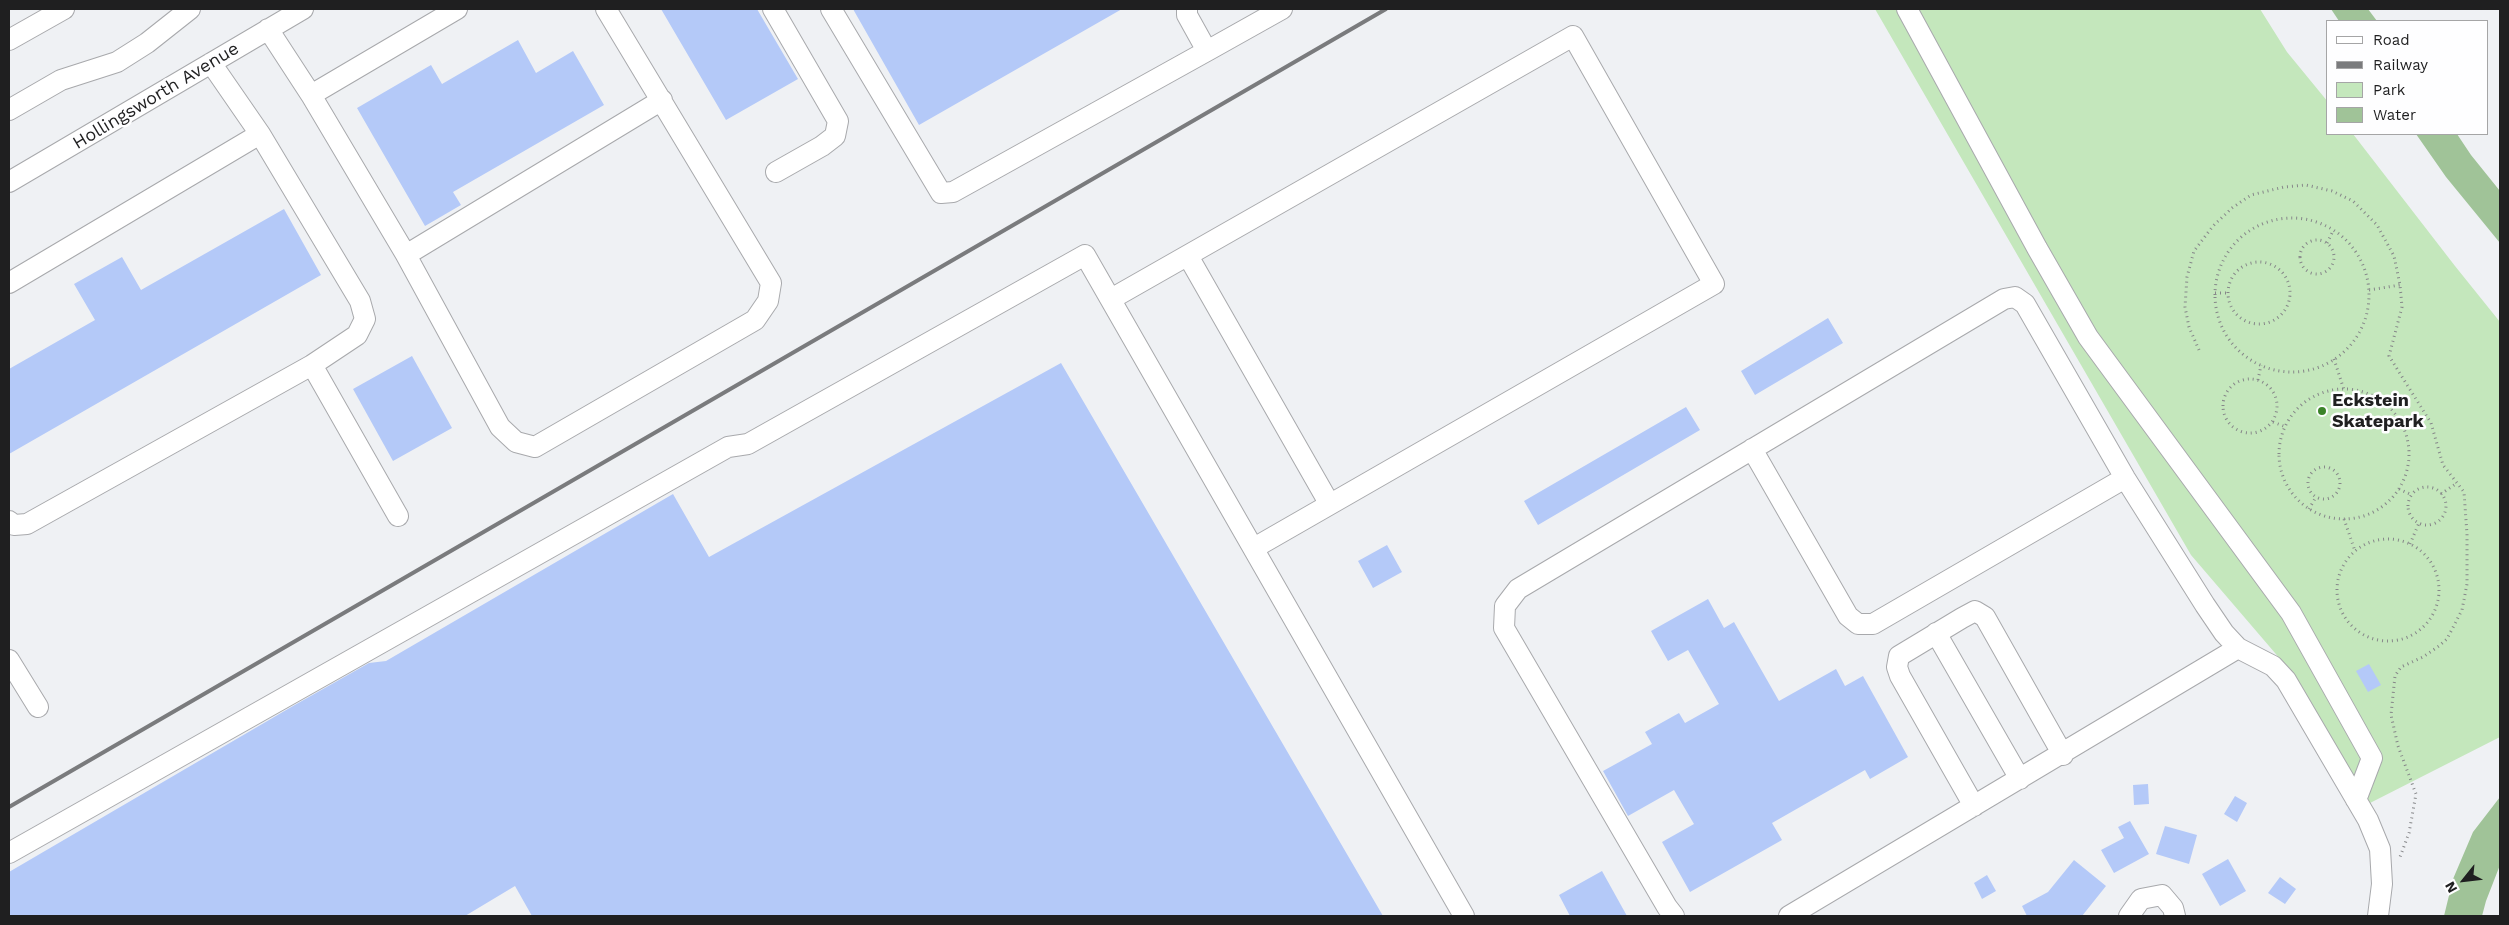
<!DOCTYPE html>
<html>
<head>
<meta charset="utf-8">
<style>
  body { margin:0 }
  #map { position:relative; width:2509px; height:925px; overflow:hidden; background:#eff1f4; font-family:"Work Sans",sans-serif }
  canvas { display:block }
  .frame { position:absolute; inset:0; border:10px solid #1f1f20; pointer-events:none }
  .legend { position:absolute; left:2326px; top:20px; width:162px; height:115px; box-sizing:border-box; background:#fefeff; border:1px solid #a5a5a6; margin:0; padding:6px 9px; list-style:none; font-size:15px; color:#1f1f20 }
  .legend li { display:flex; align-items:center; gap:10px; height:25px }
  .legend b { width:25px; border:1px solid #a5a5a6 }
  .north { position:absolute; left:2439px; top:855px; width:50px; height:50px; -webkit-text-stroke:4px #fefeff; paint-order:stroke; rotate:241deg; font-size:14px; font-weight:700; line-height:20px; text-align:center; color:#1f1f20 }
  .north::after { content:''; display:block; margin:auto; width:18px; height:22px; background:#1f1f20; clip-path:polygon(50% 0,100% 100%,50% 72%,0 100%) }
</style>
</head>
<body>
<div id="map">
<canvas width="2509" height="925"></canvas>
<div class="frame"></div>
<ul class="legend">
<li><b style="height:6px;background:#fff"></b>Road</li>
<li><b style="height:6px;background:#7a7b7d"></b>Railway</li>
<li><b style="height:14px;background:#c4e7bc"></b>Park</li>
<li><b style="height:14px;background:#a0c398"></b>Water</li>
</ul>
<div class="north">N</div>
</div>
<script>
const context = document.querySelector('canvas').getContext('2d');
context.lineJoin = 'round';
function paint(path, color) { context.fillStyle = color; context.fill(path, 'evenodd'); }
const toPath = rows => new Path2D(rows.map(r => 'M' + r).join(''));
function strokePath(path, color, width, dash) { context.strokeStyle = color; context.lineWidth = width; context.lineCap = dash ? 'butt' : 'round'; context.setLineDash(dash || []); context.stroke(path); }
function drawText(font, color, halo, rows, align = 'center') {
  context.font = font + ' "Work Sans",sans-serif'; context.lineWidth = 5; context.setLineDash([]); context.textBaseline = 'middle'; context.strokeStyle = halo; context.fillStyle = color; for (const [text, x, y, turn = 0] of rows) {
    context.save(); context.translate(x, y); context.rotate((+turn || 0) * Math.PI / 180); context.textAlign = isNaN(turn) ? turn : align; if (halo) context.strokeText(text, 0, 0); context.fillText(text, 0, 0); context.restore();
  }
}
paint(toPath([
  [1875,9,2260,9,2287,52,2328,102,2328,134,2353,134,2455,266,2500,322,2500,737,2370,803,2293,674,2191,555]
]), '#c4e7bc');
paint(toPath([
  [2331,9,2368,9,2377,21,2339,21],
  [2416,134,2457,134,2471,155,2500,191,2500,243,2446,177],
  [2500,797,2500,865,2486,901,2482,916,2444,916,2453,879,2473,832]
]), '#a0c398');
paint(toPath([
  [661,9,757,9,798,79,726,120],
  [853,9,1122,9,919,125],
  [518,40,536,73,573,51,604,105,453,192,461,205,425,226,357,108,431,65,442,84],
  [284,209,321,275,9,454,9,369,95,320,74,284,122,257,141,290],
  [1828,318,1843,343,1755,395,1741,371],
  [412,356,452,428,393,461,353,389],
  [1061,363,1383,916,532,916,515,886,465,916,9,916,9,872,293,706,369,663,386,661,673,494,709,557],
  [1686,407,1700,430,1538,525,1524,501],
  [1387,545,1402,572,1373,588,1358,561],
  [1708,599,1724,628,1734,622,1779,701,1836,669,1845,686,1863,676,1908,757,1870,779,1865,770,1772,823,1782,840,1690,892,1662,842,1694,824,1674,790,1628,816,1603,771,1652,744,1645,732,1679,713,1685,723,1719,704,1688,650,1668,661,1651,631],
  [2369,664,2381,685,2368,692,2356,671],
  [2148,784,2149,804,2134,805,2133,785],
  [2235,796,2247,803,2237,822,2224,814],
  [2130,821,2149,854,2114,873,2101,850,2124,838,2118,827],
  [2165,826,2197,835,2189,864,2156,854],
  [2228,859,2246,891,2220,906,2202,874],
  [2074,860,2106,886,2082,916,2027,916,2022,906,2048,892],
  [1602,871,1627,916,1570,916,1559,895],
  [1987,875,1996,891,1982,899,1974,883],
  [2280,877,2296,889,2285,904,2268,893]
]), '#b4c9f8');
const minor = toPath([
  [773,9,838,121,835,136,822,146,776,172],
  [831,9,941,193,953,192,1207,51],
  [1187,9,1187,15,1207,51,1282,9],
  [1907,9,2037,248,2088,337,2291,613,2372,758,2356,800],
  [268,29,311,95,457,9],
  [9,40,64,9],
  [211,63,260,134],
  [311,95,406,255,500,427,516,442,535,447,755,320,768,301,771,283,606,9],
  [9,110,61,80,117,62,147,43,190,9],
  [9,182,303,9],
  [406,255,662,100],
  [1188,256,1329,503],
  [9,283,260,134,360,301,365,319,357,335,312,365,27,524,14,525,9,521],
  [1111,299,1573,36,1714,284,1254,548],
  [312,365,398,516],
  [1752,449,1848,616,1858,624,1873,624,2125,478],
  [1936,633,2020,779],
  [9,660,38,707],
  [1974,806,1900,676,1897,667,1899,656,1962,618,1975,611,1985,617,2063,755],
  [9,853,728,447,748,444,1085,255,1464,916],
  [1674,916,1667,907,1504,628,1505,606,1518,589,2004,299,2015,297,2025,304,2125,478,2205,605,2224,633,2238,648],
  [1789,916,2238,648,2273,666,2286,680,2368,820,2380,849,2382,884,2378,916],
  [2129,916,2141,899,2162,895,2173,908,2175,916]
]);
strokePath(minor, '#a8a9ac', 22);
strokePath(toPath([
  '2215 295a77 77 0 1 1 154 0a77 77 0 1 1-154 0Z',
  '2300 257a17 17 0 1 1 34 0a17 17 0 1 1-34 0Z',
  [2327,243,2333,231],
  '2228 293a31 31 0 1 1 62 0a31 31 0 1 1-62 0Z',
  [2369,290,2400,285],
  [2215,293,2228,293],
  [2199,350,2189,327,2185,307,2187,277,2194,251,2213,226,2232,208,2251,195,2284,187,2306,185,2332,191,2353,201,2377,225,2394,256,2400,285,2402,307,2389,356,2431,423,2443,465,2464,492,2467,534,2467,584,2462,610,2447,639,2439,646,2423,657,2401,667,2395,676,2391,715,2398,746,2416,794,2409,833,2400,857],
  [2334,359,2344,390],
  '2223 406a27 27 0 1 1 54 0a27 27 0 1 1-54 0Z',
  [2258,380,2261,365],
  '2279 454a65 65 0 1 1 130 0a65 65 0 1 1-130 0Z',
  [2273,422,2286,427],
  '2308 483a16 16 0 1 1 32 0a16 16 0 1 1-32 0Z',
  '2408 506a19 19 0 1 1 38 0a19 19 0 1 1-38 0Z',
  [2399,489,2412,495],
  [2441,494,2457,483],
  [2309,509,2316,497],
  [2344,519,2355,551],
  '2337 590a51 51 0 1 1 102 0a51 51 0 1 1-102 0Z',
  [2410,544,2419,523]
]), '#868789', 3, [1, 4]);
strokePath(minor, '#fff', 20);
strokePath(toPath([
  [9,807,1386,9]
]), '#7a7b7d', 4);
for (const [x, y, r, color] of [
  [2322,411,5,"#3b8329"]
]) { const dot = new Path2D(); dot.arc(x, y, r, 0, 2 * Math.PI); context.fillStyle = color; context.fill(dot); strokePath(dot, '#fefeff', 2); }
drawText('18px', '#1f1f20', '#fefeff', [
  ["Hollingsworth Avenue",156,96,-31]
]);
drawText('bold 18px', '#1f1f20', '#fefeff', [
  ["Eckstein",2332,401],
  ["Skatepark",2332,422]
], 'left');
</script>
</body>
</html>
